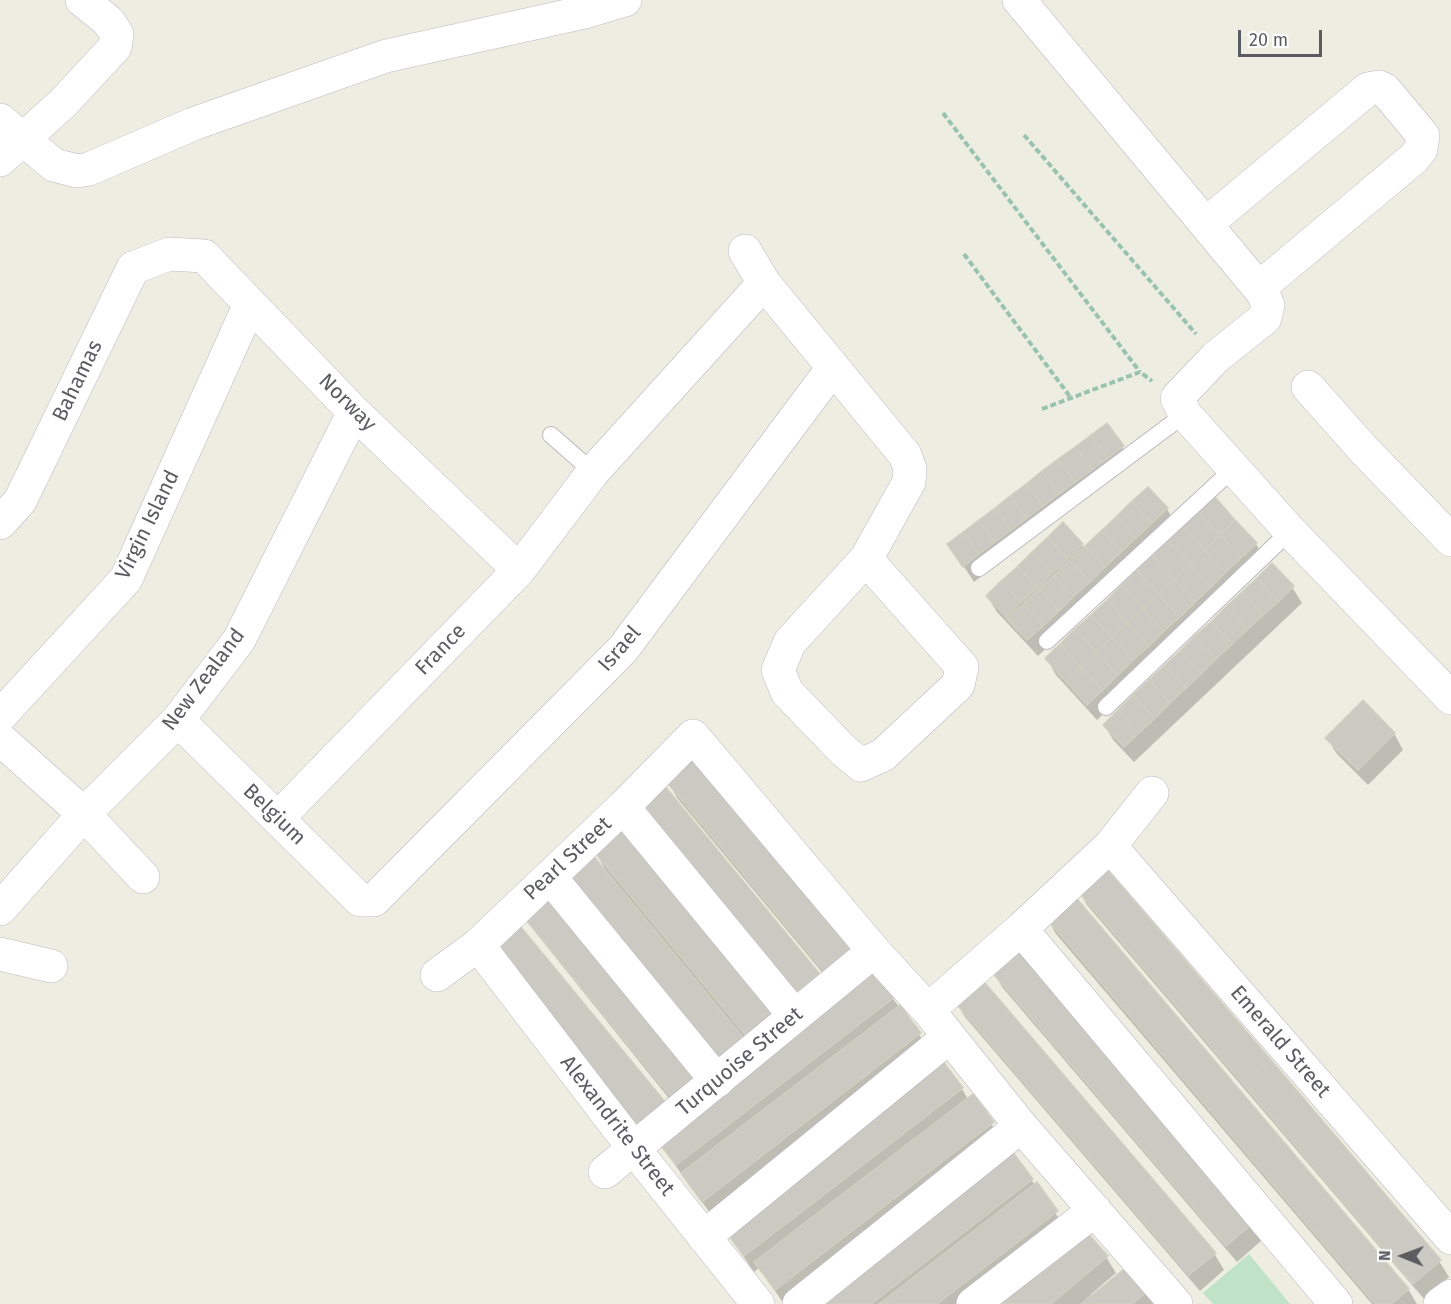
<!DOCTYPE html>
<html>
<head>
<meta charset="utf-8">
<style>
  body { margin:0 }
  #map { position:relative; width:1451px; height:1304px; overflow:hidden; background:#edede2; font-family:"Fira Sans",sans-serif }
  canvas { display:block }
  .north { position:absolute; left:1373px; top:1226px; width:60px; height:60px; -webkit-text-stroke:4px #fff; paint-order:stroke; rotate:271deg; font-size:16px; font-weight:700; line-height:24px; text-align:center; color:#5b5c62 }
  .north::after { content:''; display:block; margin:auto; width:21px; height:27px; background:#5b5c62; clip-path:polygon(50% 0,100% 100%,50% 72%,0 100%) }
  .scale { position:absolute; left:1238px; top:30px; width:84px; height:27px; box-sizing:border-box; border:3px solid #5b5c62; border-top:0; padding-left:8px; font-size:18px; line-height:21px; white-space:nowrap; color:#5b5c62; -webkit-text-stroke:4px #fff; paint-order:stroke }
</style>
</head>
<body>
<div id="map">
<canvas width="1451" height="1304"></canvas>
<div class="north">N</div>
<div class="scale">20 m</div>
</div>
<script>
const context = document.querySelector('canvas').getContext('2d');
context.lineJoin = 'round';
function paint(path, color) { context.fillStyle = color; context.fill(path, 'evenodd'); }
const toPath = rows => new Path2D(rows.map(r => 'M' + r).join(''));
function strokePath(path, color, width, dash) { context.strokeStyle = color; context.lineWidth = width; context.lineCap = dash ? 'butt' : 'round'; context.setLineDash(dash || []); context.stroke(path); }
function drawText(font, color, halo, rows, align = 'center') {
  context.font = font + ' "Fira Sans",sans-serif'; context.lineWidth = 6; context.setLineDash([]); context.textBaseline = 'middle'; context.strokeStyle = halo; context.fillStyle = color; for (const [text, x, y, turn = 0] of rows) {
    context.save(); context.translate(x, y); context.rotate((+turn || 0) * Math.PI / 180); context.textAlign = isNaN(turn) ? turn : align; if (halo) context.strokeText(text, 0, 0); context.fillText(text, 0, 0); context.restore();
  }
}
paint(toPath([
  [1249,1254,1290,1304,1213,1304,1203,1293]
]), '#c0e3c7');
paint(toPath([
  [1122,447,1132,463,974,582,949,544],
  [1167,509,1176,525,1038,656,997,612,987,596,1082,545,1084,548],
  [1256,544,1265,560,1097,720,1056,675,1047,659],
  [1292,587,1302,603,1134,762,1114,741,1104,725],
  [1394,733,1403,750,1368,785,1337,754,1327,738],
  [668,781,852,950,835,988,677,798],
  [664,788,818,974,827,990,801,1012],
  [620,828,758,1053,742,1037,755,1058,873,971,930,1050,713,1217,659,1143,654,1148,501,963,670,1110,684,1117,535,932,525,916,605,869,594,850],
  [1078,889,1439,1261,1449,1277,1424,1299,1087,905],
  [1047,917,1408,1289,1417,1304,1372,1304,1056,934],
  [993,971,1252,1224,1261,1241,1237,1262,1002,987],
  [955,1001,1214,1253,1224,1270,1200,1291,965,1017],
  [962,1089,968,1099,972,1096,1002,1140,784,1304,759,1268,754,1272,725,1229],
  [1012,1153,1066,1228,967,1304,815,1304],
  [1106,1257,1116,1273,1090,1295,1092,1297,1129,1267,1155,1304,1000,1304]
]), '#0003');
const building = toPath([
  [1107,423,1124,446,1108,458,1091,435,1107,423],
  [1091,435,1108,458,1092,470,1075,447,1091,435],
  [1075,447,1092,470,1075,482,1058,459,1075,447],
  [1058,459,1075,482,1059,494,1042,471,1058,459],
  [1042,471,1059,494,1043,506,1026,484,1042,471],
  [1026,484,1043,506,1027,518,1010,496,1026,484],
  [1148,487,1168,508,1152,523,1132,501,1148,487],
  [1010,496,1027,518,1011,530,995,508,1010,496],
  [1215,497,1235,520,1220,535,1199,512,1215,497],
  [1132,501,1152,523,1136,538,1117,516,1132,501],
  [995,508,1011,530,995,542,979,520,995,508],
  [1199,512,1220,535,1205,550,1183,527,1199,512],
  [1117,516,1136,538,1121,552,1101,531,1117,516],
  [979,520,995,542,979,554,963,532,979,520],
  [1235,520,1257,543,1241,558,1220,535,1235,520],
  [1063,522,1083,544,1068,559,1048,537,1063,522],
  [1183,527,1205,550,1189,564,1168,541,1183,527],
  [1101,531,1121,552,1105,567,1085,546,1101,531],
  [963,532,979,554,963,567,947,544,963,532],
  [1220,535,1241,558,1226,572,1205,550,1220,535],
  [1048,537,1068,559,1052,573,1032,552,1048,537],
  [1168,541,1189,564,1174,579,1153,556,1168,541],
  [1085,546,1105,567,1090,582,1070,560,1085,546],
  [1205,550,1226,572,1211,587,1189,564,1205,550],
  [1032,552,1052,573,1037,588,1017,567,1032,552],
  [1153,556,1174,579,1158,594,1137,570,1153,556],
  [1070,560,1090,582,1074,596,1054,575,1070,560],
  [1272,563,1294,586,1279,601,1257,578,1272,563],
  [1189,564,1211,587,1195,602,1174,579,1189,564],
  [1017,567,1037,588,1021,602,1001,581,1017,567],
  [1137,570,1158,594,1143,608,1122,585,1137,570],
  [1054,575,1074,596,1059,611,1039,589,1054,575],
  [1257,578,1279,601,1263,615,1242,592,1257,578],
  [1174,579,1195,602,1180,617,1158,594,1174,579],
  [1001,581,1021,602,1006,617,986,596,1001,581],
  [1122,585,1143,608,1127,623,1107,600,1122,585],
  [1039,589,1059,611,1043,626,1023,604,1039,589],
  [1242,592,1263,615,1247,630,1226,607,1242,592],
  [1158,594,1180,617,1164,631,1143,608,1158,594],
  [1107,600,1127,623,1112,638,1091,615,1107,600],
  [1023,604,1043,626,1027,640,1007,619,1023,604],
  [1226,607,1247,630,1232,644,1211,622,1226,607],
  [1143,608,1164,631,1149,646,1127,623,1143,608],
  [1091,615,1112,638,1096,652,1075,629,1091,615],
  [1211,622,1232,644,1216,659,1195,636,1211,622],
  [1127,623,1149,646,1133,660,1112,638,1127,623],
  [1075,629,1096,652,1081,667,1060,644,1075,629],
  [1195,636,1216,659,1201,674,1180,651,1195,636],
  [1112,638,1133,660,1118,675,1096,652,1112,638],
  [1060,644,1081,667,1066,682,1045,658,1060,644],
  [1180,651,1201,674,1186,688,1164,666,1180,651],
  [1096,652,1118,675,1103,690,1081,667,1096,652],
  [1164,666,1186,688,1170,703,1149,680,1164,666],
  [1081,667,1103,690,1087,705,1066,682,1081,667],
  [1149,680,1170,703,1155,718,1133,695,1149,680],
  [1133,695,1155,718,1139,733,1118,710,1133,695],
  [1363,700,1395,733,1358,770,1325,738,1363,700],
  [1118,710,1139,733,1124,747,1103,725,1118,710],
  [694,757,853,949,825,973,666,781,694,757],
  [664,785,819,973,791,997,636,809,664,785],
  [620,826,776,1014,747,1037,592,849,620,826],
  [591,853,746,1041,718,1065,563,877,591,853],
  [1103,865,1271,1060,1243,1084,1076,889,1103,865],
  [549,892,706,1082,678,1106,523,916,549,892],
  [1072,893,1409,1289,1391,1304,1375,1304,1045,917,1072,893],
  [516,921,671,1109,643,1132,490,946,516,921],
  [1017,948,1253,1223,1226,1246,991,971,1017,948],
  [874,969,895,997,676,1165,655,1138,874,969],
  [980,977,1216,1253,1189,1275,953,1000,980,977],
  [900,1005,921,1033,702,1202,681,1173,900,1005],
  [942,1060,963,1088,744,1256,723,1228,942,1060],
  [1271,1060,1441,1260,1413,1284,1243,1084,1271,1060],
  [973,1094,994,1122,775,1290,754,1262,973,1094],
  [1012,1151,1033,1179,871,1304,813,1304,1012,1151],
  [1037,1182,1058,1211,937,1304,879,1304,1037,1182],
  [1085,1230,1108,1256,1051,1304,997,1304,1085,1230],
  [1129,1265,1149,1290,1132,1304,1081,1304,1129,1265]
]);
paint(building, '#cac9c2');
strokePath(building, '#d1cfc1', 1.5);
const lane = toPath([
  [551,435,593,472],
  [979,568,1185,414],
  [1047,641,1233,469],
  [1106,707,1290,531]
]);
const street = toPath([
  [1019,0,1263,293,1268,305,1265,318,1216,357,1177,398,1185,414,1290,531,1451,698],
  [0,120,54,165,77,171,89,169,193,124,386,56,585,12,625,0],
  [0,160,63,103,115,47,117,34,108,21,82,0],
  [1206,224,1368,89,1379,87,1385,90,1415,126,1423,136,1421,149,1414,158,1259,288],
  [745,251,764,283,905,455,910,469,909,482,866,559,790,642,778,670,787,692,843,750,861,765,883,755,958,685,962,667,866,559],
  [1308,387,1365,451,1451,540],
  [0,523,20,501,133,268,169,254,204,256,354,412,519,570],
  [0,716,126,579,250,304],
  [178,720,360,900,374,900,623,649,832,369],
  [0,739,84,814,143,877],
  [623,807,795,1016],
  [278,818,519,570,593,472,764,283],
  [1110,846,1451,1238],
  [550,877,717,1081],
  [0,909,84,814,178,720,239,640,354,412],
  [1021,929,1336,1304],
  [478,945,635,1150,758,1304],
  [0,954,51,966],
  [437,975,478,945,623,807,693,736,874,951,928,1010,1021,1126,1176,1304],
  [928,1010,1021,929,1110,846,1152,793],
  [605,1172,874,951],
  [704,1237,949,1037],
  [799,1304,1021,1126],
  [973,1304,1095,1210],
  [1440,1304,1451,1296]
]);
strokePath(lane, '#babac0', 18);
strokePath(street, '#babac0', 34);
strokePath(toPath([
  [943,113,1140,372],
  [1024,135,1196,334],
  [964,254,1071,398],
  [1042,409,1140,372,1152,381]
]), '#99c3af', 4, [6, 3]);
strokePath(lane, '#fff', 16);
strokePath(street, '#fff', 33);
drawText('21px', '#5b5c62', '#fff', [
  ["Bahamas",78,381,-64],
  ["Norway",347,403,45],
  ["Virgin Island",148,525,-64],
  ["Israel",620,649,-49],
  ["France",441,650,-46],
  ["New Zealand",204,680,-53],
  ["Belgium",274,815,44],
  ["Pearl Street",568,859,-43],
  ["Emerald Street",1280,1042,49],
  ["Turquoise Street",740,1062,-40],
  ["Alexandrite Street",617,1126,52]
]);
</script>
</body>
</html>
